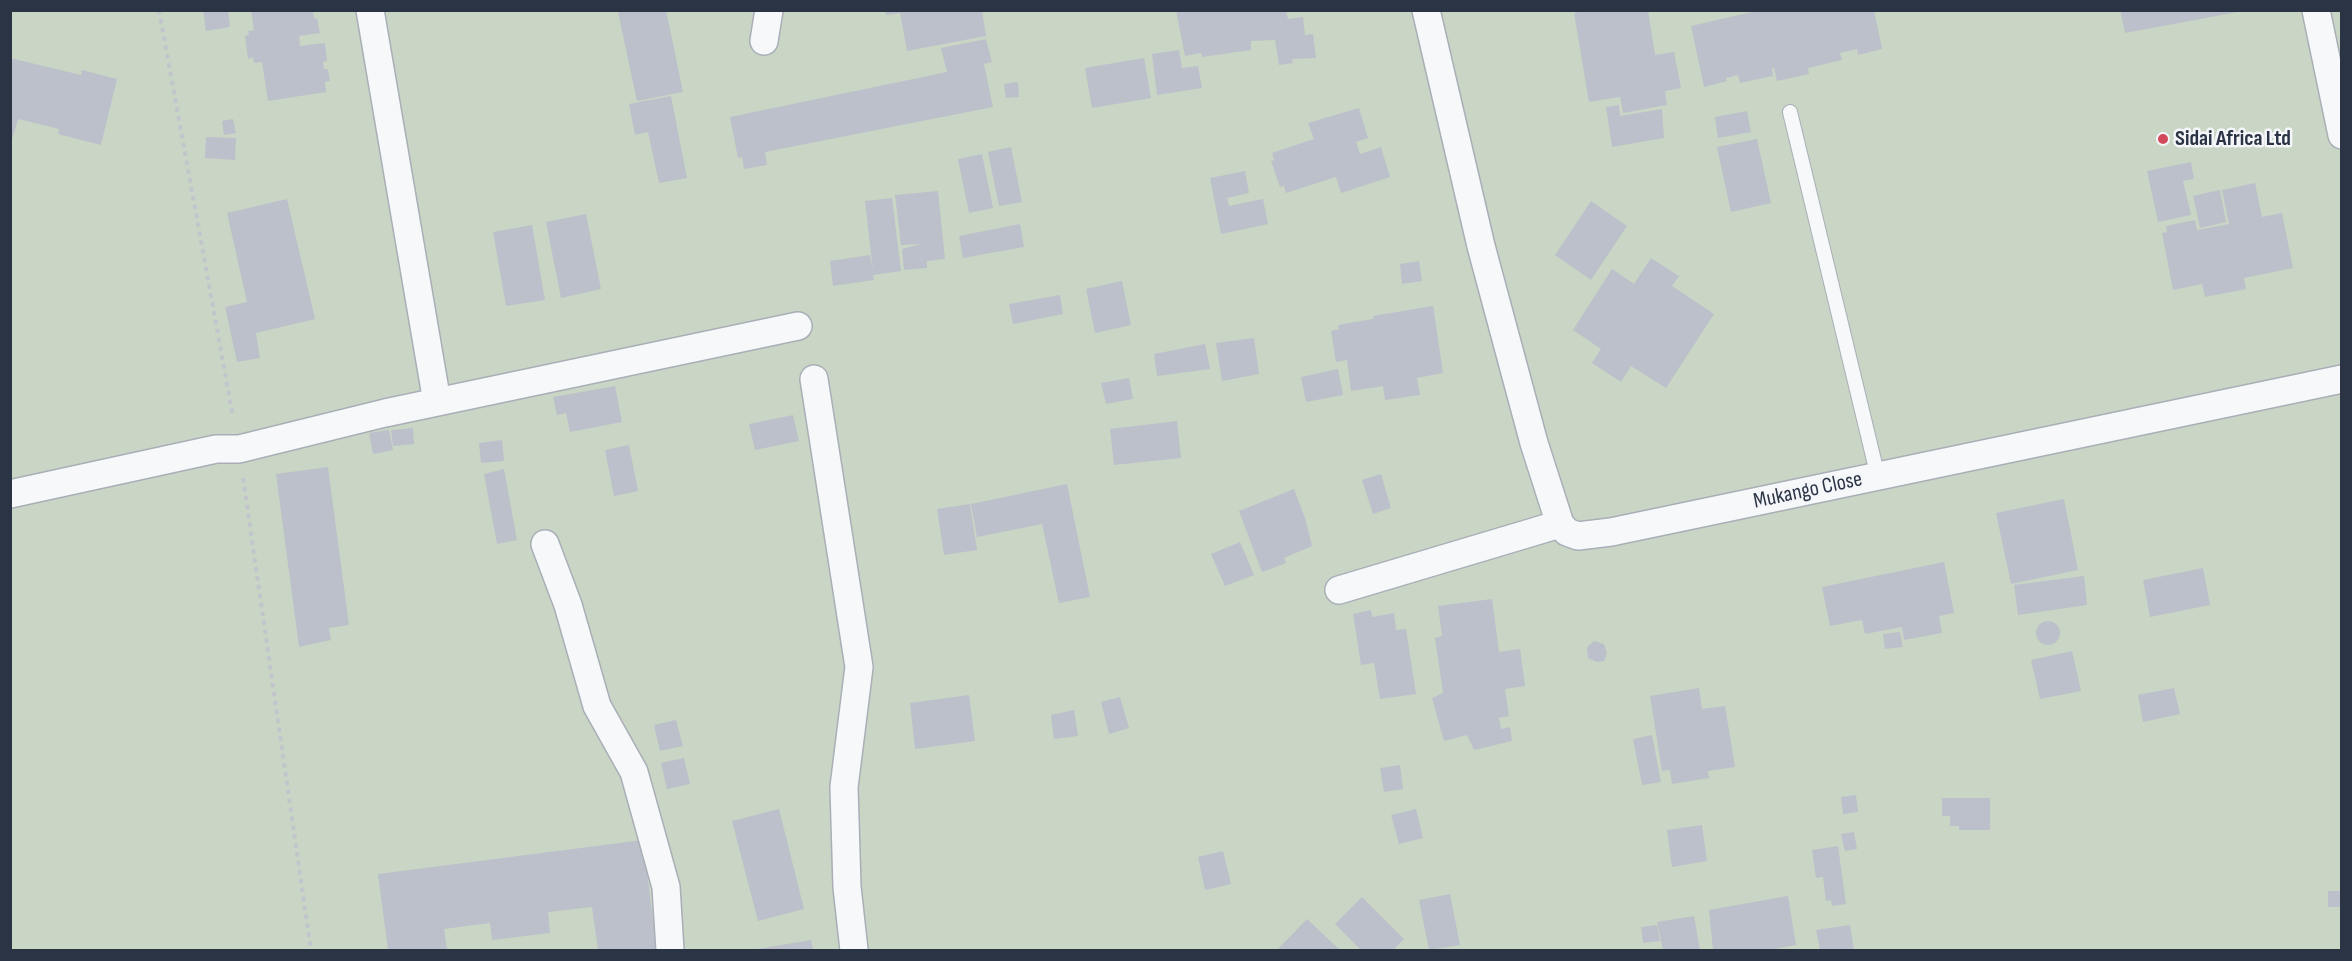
<!DOCTYPE html>
<html>
<head>
<meta charset="utf-8">
<style>
  body { margin:0 }
  #map { position:relative; width:2352px; height:961px; overflow:hidden; background:#e4e7ec; font-family:"Sofia Sans Condensed",sans-serif }
  canvas { display:block }
  .frame { position:absolute; inset:0; border:12px solid #2b3445; pointer-events:none }
</style>
</head>
<body>
<div id="map">
<canvas width="2352" height="961"></canvas>
<div class="frame"></div>
</div>
<script>
const context = document.querySelector('canvas').getContext('2d');
context.lineJoin = 'round';
function paint(path, color) { context.fillStyle = color; context.fill(path, 'evenodd'); }
const toPath = rows => new Path2D(rows.map(r => 'M' + r).join(''));
function strokePath(path, color, width, dash) { context.strokeStyle = color; context.lineWidth = width; context.lineCap = dash ? 'butt' : 'round'; context.setLineDash(dash || []); context.stroke(path); }
function drawText(font, color, halo, rows, align = 'center') {
  context.font = font + ' "Sofia Sans Condensed",sans-serif'; context.lineWidth = 5; context.setLineDash([]); context.textBaseline = 'middle'; context.strokeStyle = halo; context.fillStyle = color; for (const [text, x, y, turn = 0] of rows) {
    context.save(); context.translate(x, y); context.rotate((+turn || 0) * Math.PI / 180); context.textAlign = isNaN(turn) ? turn : align; if (halo) context.strokeText(text, 0, 0); context.fillText(text, 0, 0); context.restore();
  }
}
paint(toPath([
  [11,11,2341,11,2341,950,11,950]
]), '#c9d6c5');
paint(toPath([
  [203,10,228,10,230,27,206,31],
  [251,10,313,10,314,19,317,18,320,33,299,36,300,46,325,43,327,61,323,62,324,69,328,69,330,81,325,82,326,92,268,101,262,62,254,63,253,57,248,59,245,36,249,35,248,31,254,30],
  [627,10,666,10,683,92,637,101,618,12],
  [885,10,982,10,986,36,907,51,900,13,886,15],
  [1176,10,1286,10,1288,19,1303,17,1305,35,1313,34,1316,58,1292,59,1293,63,1279,65,1275,40,1251,41,1251,50,1202,57,1201,53,1185,56],
  [1590,10,1648,10,1655,55,1674,52,1681,88,1665,91,1667,105,1623,113,1620,97,1589,102,1574,13],
  [1751,10,1874,10,1882,49,1858,55,1857,49,1840,53,1842,60,1808,68,1809,74,1777,81,1774,68,1772,68,1773,76,1740,83,1738,75,1726,78,1727,81,1704,87,1691,26,1752,12],
  [2120,10,2238,10,2238,12,2125,33],
  [986,39,992,62,984,64,993,107,765,152,767,165,744,169,742,157,738,158,730,117,947,72,941,48],
  [1179,50,1182,68,1198,66,1202,88,1157,95,1152,54],
  [10,58,81,75,82,70,117,79,101,145,58,134,59,129,18,119,10,147],
  [1144,58,1151,98,1092,108,1085,68],
  [1018,82,1019,97,1006,98,1004,84],
  [671,96,687,178,659,183,648,132,635,135,629,104],
  [1619,105,1620,116,1662,109,1664,138,1612,147,1606,107],
  [1359,108,1368,138,1356,142,1360,154,1381,147,1390,177,1341,193,1336,177,1286,193,1284,186,1280,187,1271,161,1274,160,1272,153,1314,139,1308,123],
  [1747,111,1751,132,1718,138,1715,117],
  [233,119,236,133,224,135,222,121],
  [206,137,236,138,235,160,205,158],
  [1757,139,1771,203,1731,212,1717,147],
  [1011,147,1022,202,999,206,988,152],
  [982,154,993,208,969,213,958,159],
  [2191,162,2194,179,2183,181,2191,215,2158,222,2147,171],
  [1245,171,1249,193,1227,198,1229,206,1263,199,1268,224,1221,234,1210,178],
  [2255,183,2262,217,2282,213,2293,268,2244,278,2246,289,2205,297,2202,284,2173,290,2162,233,2167,232,2166,226,2195,220,2197,230,2229,224,2222,190],
  [2220,190,2226,222,2200,228,2193,196],
  [938,191,945,259,927,261,927,268,904,270,902,249,921,244,901,245,895,195],
  [892,198,901,271,873,275,874,280,833,286,830,261,870,255,873,270,865,201],
  [287,199,315,319,256,333,260,358,237,362,225,307,247,302,227,213],
  [1591,201,1627,226,1591,280,1555,255],
  [586,214,601,289,561,298,546,222],
  [1020,224,1024,247,963,258,959,236],
  [532,225,545,300,506,306,493,232],
  [1651,258,1679,276,1672,286,1714,314,1666,388,1631,366,1621,382,1592,363,1601,349,1573,330,1612,269,1634,284],
  [1419,261,1422,281,1402,284,1400,264],
  [1122,281,1131,325,1095,333,1086,289],
  [1060,295,1063,314,1013,324,1009,304],
  [1433,306,1443,373,1417,378,1420,395,1385,400,1383,386,1351,391,1347,360,1336,362,1331,331,1339,329,1338,325,1373,319,1373,316],
  [1254,338,1259,374,1222,381,1216,343],
  [1205,344,1210,369,1157,376,1154,354],
  [1338,369,1343,395,1306,402,1301,377],
  [1129,378,1133,399,1106,404,1101,383],
  [615,386,622,422,570,432,566,413,557,415,553,397],
  [793,415,799,441,755,450,749,424],
  [1177,421,1181,458,1114,465,1110,429],
  [413,428,414,444,393,446,391,430],
  [389,430,393,450,373,454,369,433],
  [502,440,504,461,481,463,479,443],
  [629,445,638,491,614,496,605,450],
  [328,467,349,625,329,628,331,640,299,647,276,474],
  [504,469,517,540,497,544,484,474],
  [1381,474,1391,508,1373,514,1362,480],
  [1067,484,1090,597,1059,603,1042,524,977,537,971,504],
  [1294,489,1305,518,1312,546,1284,558,1286,563,1262,572,1239,511],
  [2064,499,2078,570,2011,584,1996,513],
  [970,504,977,550,944,555,937,509],
  [1240,542,1254,575,1225,586,1211,554],
  [1944,562,1954,613,1939,616,1942,633,1904,640,1902,627,1865,634,1862,620,1830,626,1822,587],
  [2203,568,2210,605,2150,617,2143,580],
  [2084,576,2087,605,2018,615,2014,585],
  [1492,599,1499,652,1520,649,1525,686,1505,689,1509,716,1499,718,1501,729,1510,727,1512,741,1474,750,1467,735,1444,741,1432,698,1443,693,1435,638,1442,636,1438,606],
  [1371,610,1372,617,1394,613,1396,630,1406,629,1416,694,1380,699,1374,663,1361,665,1353,614],
  '2036 633a12 12 0 1 1 24 0a12 12 0 1 1-24 0Z',
  [1900,632,1903,647,1885,649,1883,634],
  [1594,641,1604,644,1607,653,1604,661,1597,662,1588,658,1587,647],
  [2072,651,2081,691,2040,699,2031,660],
  [1699,688,1702,709,1725,706,1735,767,1708,771,1709,778,1672,784,1670,770,1662,771,1650,696],
  [2174,688,2180,714,2143,722,2138,695],
  [969,695,975,741,915,749,910,703],
  [1120,697,1129,728,1109,734,1101,702],
  [1074,710,1078,736,1054,739,1051,715],
  [676,720,683,746,660,751,654,725],
  [1652,735,1661,782,1642,785,1633,739],
  [684,758,690,784,667,789,661,763],
  [1400,765,1403,789,1384,792,1380,768],
  [1856,795,1858,812,1843,814,1841,797],
  [1942,798,1990,798,1990,830,1959,830,1959,826,1950,826,1950,816,1942,816],
  [779,809,804,909,758,921,732,821],
  [1416,809,1423,838,1399,844,1391,815],
  [1702,825,1707,861,1672,867,1667,830],
  [1854,832,1857,849,1845,851,1841,834],
  [643,840,654,928,662,927,665,950,598,950,592,907,548,912,550,933,492,940,490,923,444,929,447,950,388,950,378,874],
  [1838,846,1846,904,1832,906,1831,900,1826,901,1823,877,1816,878,1812,850],
  [1223,851,1231,884,1205,890,1198,857],
  [2328,891,2340,891,2340,907,2328,907],
  [1450,894,1460,945,1429,950,1419,900],
  [1788,896,1796,945,1775,949,1775,950,1713,950,1709,910],
  [1362,897,1404,939,1393,950,1361,950,1335,924],
  [1694,916,1700,950,1663,950,1657,922],
  [1307,919,1340,950,1277,950],
  [1657,925,1660,941,1643,943,1641,927],
  [1850,925,1854,950,1820,950,1816,930],
  [811,940,813,950,757,950,757,949]
]), '#bbc0ca');
const service = toPath([
  [1790,112,1878,477]
]);
const minor = toPath([
  [370,10,437,402],
  [1426,10,1481,246,1534,443,1560,524,1567,532,1578,536,1611,532,2342,379],
  [2316,10,2342,135],
  [764,41,769,10],
  [814,379,859,667,844,787,847,887,854,950],
  [10,494,216,449,239,449,385,413,798,326],
  [545,544,568,605,597,706,634,772,666,887,670,950],
  [1339,590,1560,524]
]);
strokePath(service, '#a9aeb7', 16);
strokePath(minor, '#a9aeb7', 30);
strokePath(toPath([
  [159,10,233,417],
  [243,478,311,950]
]), '#c2c5cb', 4, [4.5, 4.5]);
strokePath(service, '#f7f8fa', 14);
strokePath(minor, '#f7f8fa', 27);
for (const [x, y, r, color] of [
  [2163,139,6,"#d1495b"]
]) { const dot = new Path2D(); dot.arc(x, y, r, 0, 2 * Math.PI); context.fillStyle = color; context.fill(dot); strokePath(dot, '#f4f6f9', 2); }
drawText('bold 22px', '#2b3445', '#f4f6f9', [
  ["Sidai Africa Ltd",2175,139]
], 'left');
drawText('22px', '#2b3445', '#f4f6f9', [
  ["Mukango Close",1808,491,-12]
]);
</script>
</body>
</html>
